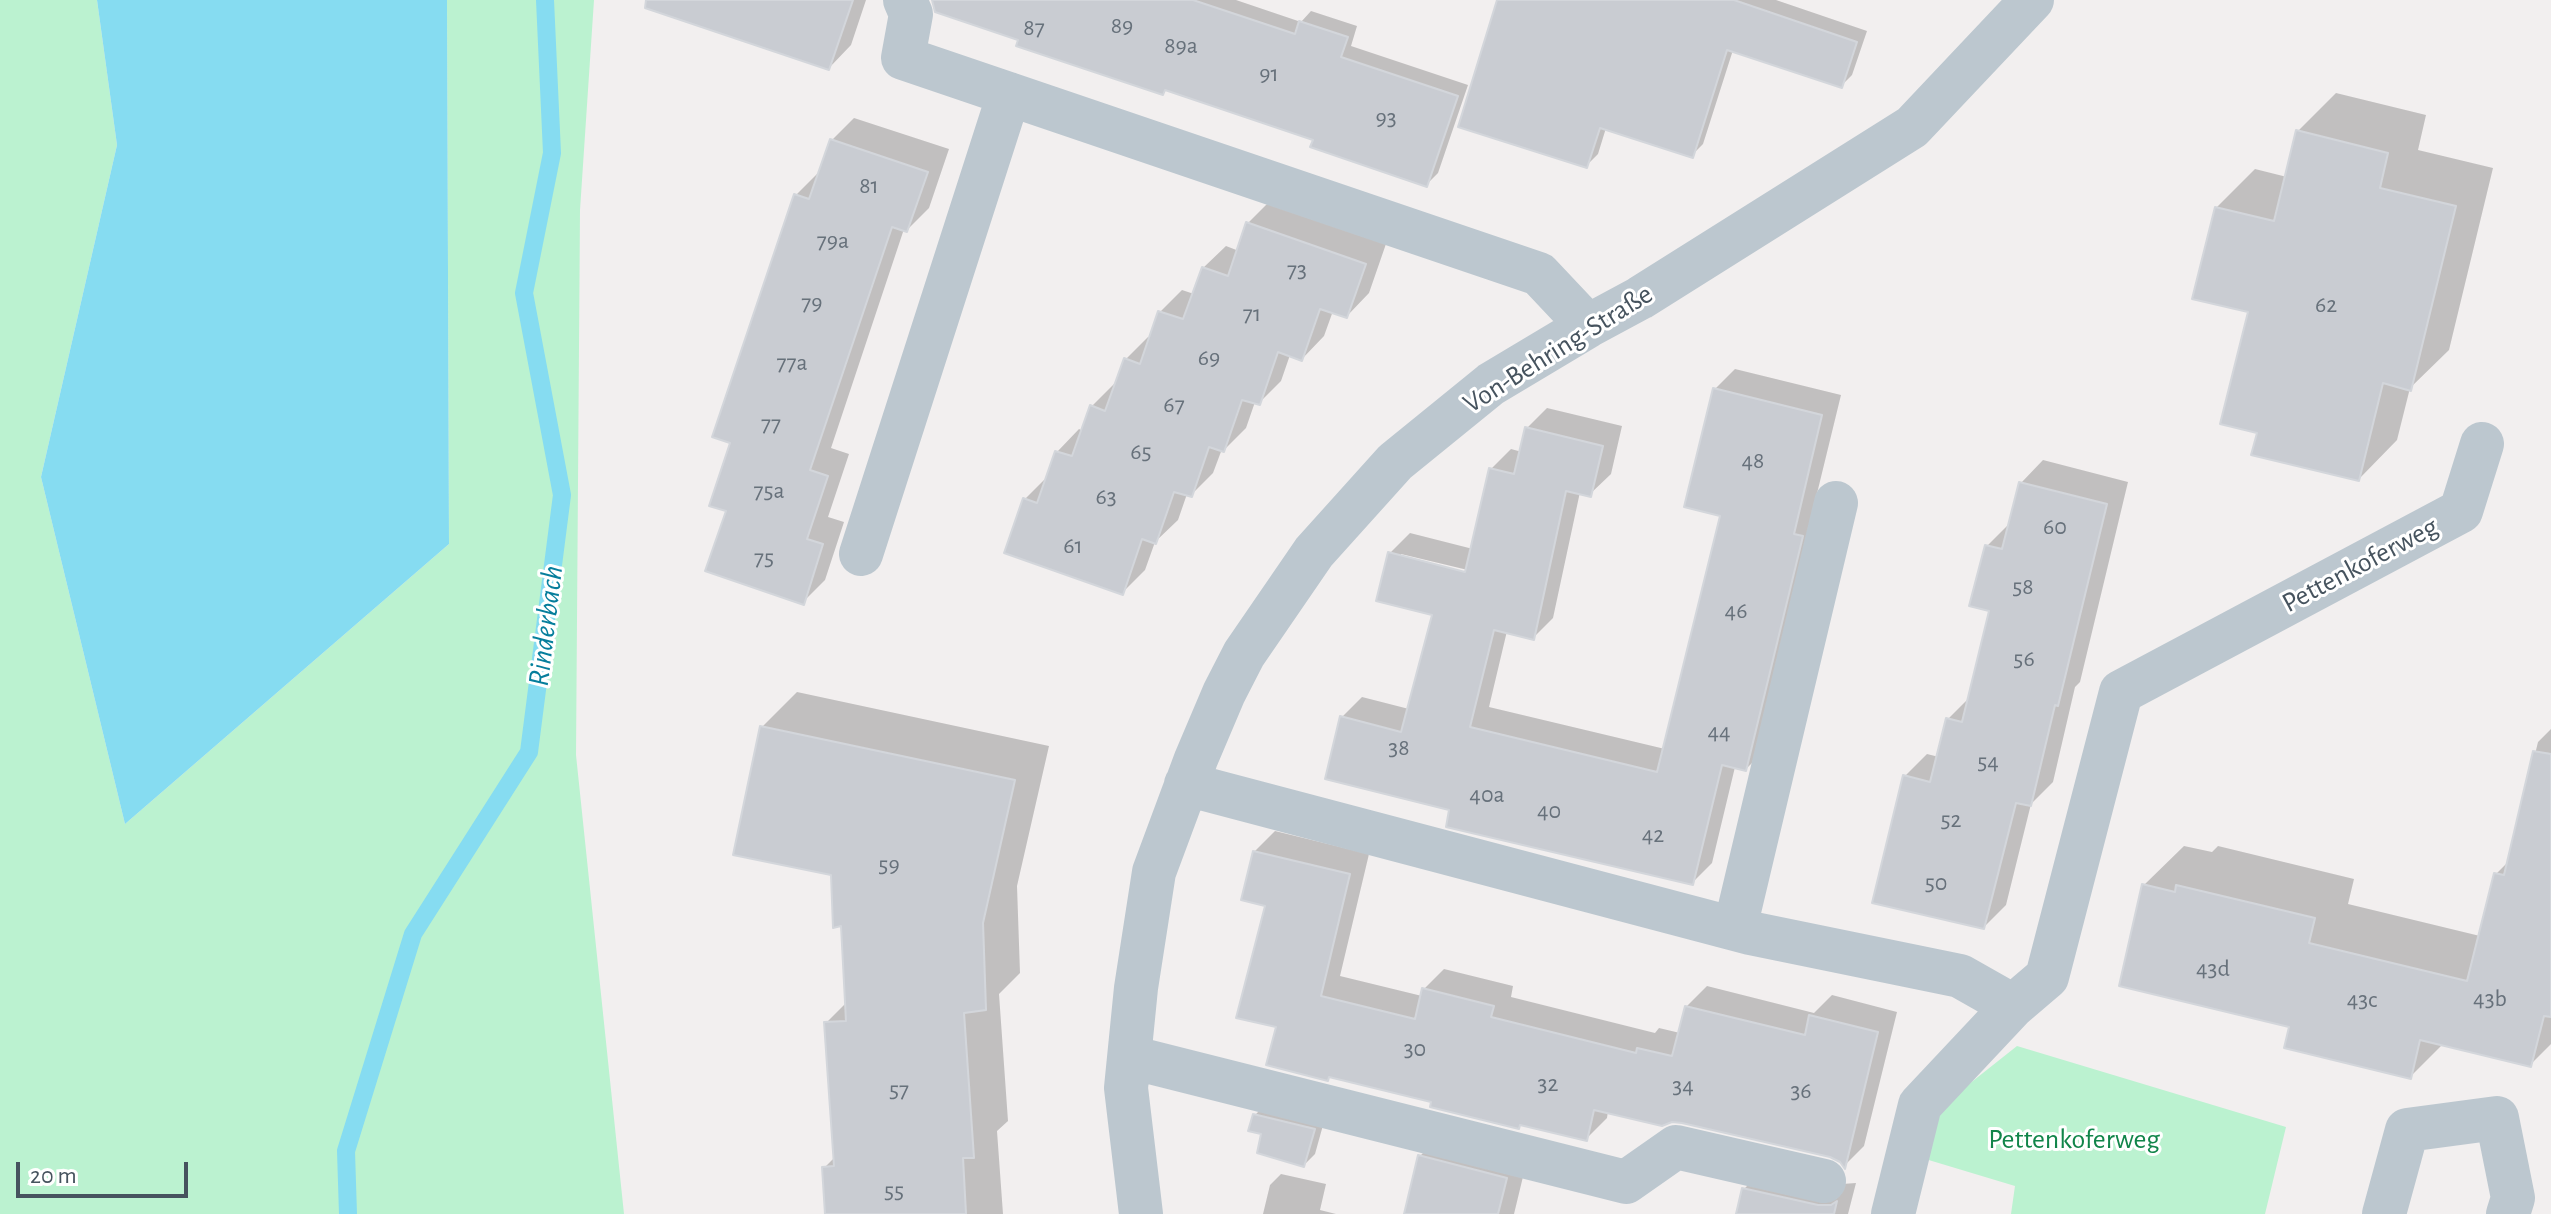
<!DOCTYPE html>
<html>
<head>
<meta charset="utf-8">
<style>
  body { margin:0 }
  #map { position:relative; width:2551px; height:1214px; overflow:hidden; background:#f2efef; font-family:"Alegreya Sans",sans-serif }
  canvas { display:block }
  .scale { position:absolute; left:16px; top:1162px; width:172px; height:36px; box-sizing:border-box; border:4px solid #46535e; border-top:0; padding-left:10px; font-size:24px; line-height:28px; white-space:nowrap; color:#46535e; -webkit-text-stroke:6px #fff; paint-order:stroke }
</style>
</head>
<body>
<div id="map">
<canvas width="2551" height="1214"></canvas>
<div class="scale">20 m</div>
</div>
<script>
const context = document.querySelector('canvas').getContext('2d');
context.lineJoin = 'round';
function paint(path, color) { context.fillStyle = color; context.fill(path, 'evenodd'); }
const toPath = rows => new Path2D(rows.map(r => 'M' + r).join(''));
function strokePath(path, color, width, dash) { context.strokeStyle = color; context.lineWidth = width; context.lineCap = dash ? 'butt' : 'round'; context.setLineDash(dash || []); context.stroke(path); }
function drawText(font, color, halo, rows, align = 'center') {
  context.font = font + ' "Alegreya Sans",sans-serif'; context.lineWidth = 6; context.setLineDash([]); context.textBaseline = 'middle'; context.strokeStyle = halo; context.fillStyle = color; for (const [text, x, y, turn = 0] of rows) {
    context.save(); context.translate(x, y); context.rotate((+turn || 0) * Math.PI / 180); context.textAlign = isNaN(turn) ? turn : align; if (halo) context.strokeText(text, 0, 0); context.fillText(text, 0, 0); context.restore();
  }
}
paint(toPath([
  [0,0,97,0,117,145,41,477,125,824,449,544,447,0,594,0,580,210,576,755,624,1214,0,1214],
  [2017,1046,2286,1127,2265,1214,2011,1214,2015,1186,1922,1158,1935,1111]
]), '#bbf2d0');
paint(toPath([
  [97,0,447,0,449,544,125,824,41,477,117,145]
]), '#86dcf1');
paint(toPath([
  [737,0,866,0,851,45,829,68],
  [956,0,1236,0,1301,22,1311,11,1357,26,1351,46,1468,85,1438,173,1427,184,1316,138,1167,89,1163,93,1020,39],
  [1509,0,1776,0,1867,31,1852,75,1841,86,1733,50,1703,144,1692,155,1606,128,1598,154,1586,166],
  [2336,93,2426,115,2418,150,2493,168,2449,350,2410,388,2397,440,2359,479,2260,431,2250,310,2216,208,2255,169,2287,177,2298,131],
  [854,118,949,149,929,208,907,230,904,229,831,448,849,454,828,517,844,522,825,580,803,602,728,510,733,442,796,195,818,173,820,174,832,140],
  [1270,201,1387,241,1369,293,1347,316,1333,311,1324,336,1302,359,1290,355,1281,381,1259,403,1255,402,1246,428,1224,450,1222,449,1213,473,1191,495,1187,494,1178,520,1155,542,1145,570,1123,592,1025,499,1048,476,1057,452,1079,429,1083,431,1092,406,1114,384,1117,385,1126,359,1148,337,1151,338,1160,312,1182,290,1194,294,1203,268,1226,246,1239,251,1248,223],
  [1735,369,1841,395,1812,514,1766,749,1746,769,1735,767,1712,863,1692,883,1452,809,1342,717,1362,697,1409,709,1434,613,1390,553,1410,533,1473,549,1491,469,1511,449,1522,452,1527,428,1547,408,1622,426,1611,474,1590,494,1580,492,1553,618,1533,638,1507,631,1489,707,1665,749,1723,514,1715,389],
  [1401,554,1476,572,1475,576,1401,558],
  [2043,460,2128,482,2080,682,2075,687,2053,782,2031,804,2006,905,1984,927,1905,776,1927,754,1939,757,1948,719,1971,696,1992,610,1987,546,2009,524,2021,483],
  [797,692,1049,746,1017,886,1020,973,999,994,1008,1121,997,1131,1003,1214,827,1214,824,1168,835,1157,826,1023,847,1002,842,924,833,873,762,727],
  [2551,729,2551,1044,2530,1065,2443,1044,2410,1077,2291,1026,2144,885,2184,846,2212,852,2218,846,2354,879,2348,904,2480,936,2496,874,2509,861,2538,742],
  [1275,831,1369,854,1340,976,1422,996,1424,989,1444,969,1513,986,1511,997,1655,1033,1659,1028,1680,1033,1686,1007,1707,986,1814,1013,1832,995,1897,1012,1864,1146,1845,1165,1830,1155,1682,1121,1608,1111,1607,1118,1586,1139,1522,1123,1518,1127,1433,1100,1331,1075,1327,1079,1278,1026,1267,904,1254,852],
  [1266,1104,1325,1118,1315,1154,1304,1165,1255,1115],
  [1442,1134,1528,1156,1514,1214,1406,1214,1420,1156],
  [1766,1167,1842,1184,1856,1183,1848,1214,1738,1214,1744,1189],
  [1281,1174,1326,1184,1320,1210,1336,1214,1263,1214,1270,1185]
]), '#0003');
strokePath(toPath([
  [348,1214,346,1151,413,934,529,752,562,495,524,293,552,153,545,0]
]), '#86dcf1', 18);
const building = toPath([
  [646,0,853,0,829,70,645,8,646,0],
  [932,0,1193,0,1295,34,1299,21,1348,37,1341,57,1458,96,1427,187,1310,147,1313,140,1165,90,1163,95,1016,46,1018,40,935,12,932,0],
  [1497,0,1734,0,1857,42,1842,88,1727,50,1693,158,1600,128,1587,168,1458,127,1497,0],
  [2296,130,2388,153,2380,188,2456,206,2411,391,2383,383,2359,481,2251,455,2257,433,2220,424,2248,312,2192,299,2215,207,2274,221,2296,130],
  [830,139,928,172,907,232,892,227,810,470,828,476,807,539,823,544,804,605,705,571,726,511,709,506,730,443,712,437,794,194,809,199,830,139],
  [1246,222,1366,264,1347,318,1320,309,1302,361,1278,352,1260,405,1242,400,1224,452,1209,447,1192,497,1174,492,1156,544,1142,539,1123,595,1004,553,1023,498,1037,503,1055,451,1072,456,1090,405,1105,411,1124,358,1140,364,1158,311,1183,319,1202,267,1228,276,1246,222],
  [1713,388,1822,415,1794,534,1803,536,1746,771,1722,765,1693,885,1446,827,1449,810,1325,779,1340,716,1401,732,1432,615,1376,601,1388,552,1465,572,1489,468,1514,474,1525,427,1603,446,1591,497,1566,491,1534,640,1494,630,1470,727,1657,772,1720,516,1684,507,1713,388],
  [2019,482,2107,504,2058,706,2055,705,2031,806,2016,803,1984,929,1872,903,1903,775,1930,782,1946,718,1962,722,1989,611,1969,606,1985,545,2002,549,2019,482],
  [760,726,1015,780,983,923,986,1010,964,1013,974,1158,963,1158,966,1214,825,1214,822,1167,834,1166,824,1022,846,1021,841,926,833,928,831,875,733,855,760,726],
  [2533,751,2551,754,2551,1017,2544,1016,2531,1067,2420,1040,2411,1079,2284,1048,2289,1027,2119,986,2142,884,2175,892,2176,885,2315,918,2309,943,2467,981,2494,873,2504,875,2533,751],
  [1253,851,1350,874,1321,996,1415,1019,1422,988,1494,1006,1491,1017,1636,1053,1637,1048,1672,1056,1685,1006,1805,1035,1809,1015,1878,1032,1845,1169,1840,1162,1830,1157,1682,1123,1672,1122,1662,1126,1594,1110,1587,1141,1520,1125,1519,1129,1430,1107,1431,1102,1329,1077,1328,1081,1266,1065,1276,1027,1236,1018,1265,906,1241,900,1253,851],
  [1253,1114,1315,1129,1304,1167,1257,1153,1261,1134,1248,1131,1253,1114],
  [1418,1155,1507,1178,1498,1214,1404,1214,1418,1155],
  [1742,1188,1818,1205,1831,1205,1837,1201,1834,1214,1736,1214,1742,1188]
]);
paint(building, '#c9ccd2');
strokePath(building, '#d3d6db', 2);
strokePath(toPath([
  [905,0,911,14,903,58,1539,274,1588,326],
  [861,554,1009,94],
  [1186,784,1750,933,1960,976,2013,1006],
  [1735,928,1836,503],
  [1130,1057,1626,1182,1676,1147,1824,1181],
  [1141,1214,1126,1088,1136,988,1154,872,1196,759,1224,693,1244,654,1314,552,1395,462,1491,384,1588,326,1640,298,1912,127,2032,0],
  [1893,1214,1920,1105,2013,1006,2047,977,2121,692,2461,511,2482,444],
  [2384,1214,2407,1130,2497,1118,2513,1198,2508,1214]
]), '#bcc7cf', 44);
drawText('24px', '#67717b', null, [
  ["89",1122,26],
  ["87",1034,28],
  ["89a",1181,46],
  ["91",1269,74],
  ["93",1386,118],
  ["81",869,186],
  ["79a",833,241],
  ["73",1297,270],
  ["79",812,303],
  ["62",2326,305],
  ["71",1252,314],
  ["69",1209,358],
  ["77a",792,363],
  ["67",1174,405],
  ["77",771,424],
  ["65",1141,452],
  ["48",1753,461],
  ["75a",769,491],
  ["63",1106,497],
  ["60",2055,527],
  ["61",1073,546],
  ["75",764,558],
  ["58",2023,587],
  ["46",1736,611],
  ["56",2024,659],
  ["44",1719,732],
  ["38",1399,748],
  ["54",1988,762],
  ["40a",1487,795],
  ["40",1549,811],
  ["52",1951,820],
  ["42",1653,835],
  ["59",889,865],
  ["50",1936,883],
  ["43d",2213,969],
  ["43b",2490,999],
  ["43c",2362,1000],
  ["30",1415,1049],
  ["32",1548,1084],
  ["34",1683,1086],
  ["57",899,1090],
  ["36",1801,1091],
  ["55",894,1191]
]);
drawText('28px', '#46535e', '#fff', [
  ["Von-Behring-Straße",1558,349,-32],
  ["Pettenkoferweg",2360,565,-28]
]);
drawText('28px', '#11854a', '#fff', [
  ["Pettenkoferweg",2074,1140]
]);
drawText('italic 30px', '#067e9c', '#fff', [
  ["Rinderbach",546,626,-83]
]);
</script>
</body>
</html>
